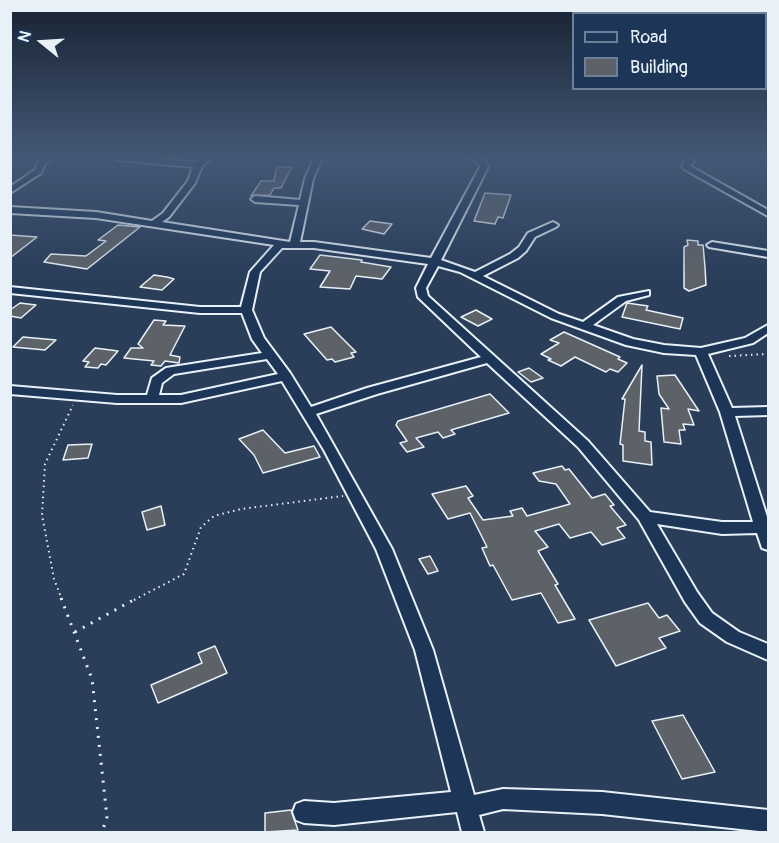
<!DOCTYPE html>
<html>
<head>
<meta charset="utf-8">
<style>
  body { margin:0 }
  #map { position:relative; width:779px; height:843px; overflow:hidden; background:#2a3e5a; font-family:Pangolin,sans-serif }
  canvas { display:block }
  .frame { position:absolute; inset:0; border:12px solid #e8f1f8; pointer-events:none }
  .legend { position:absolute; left:572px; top:12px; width:195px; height:78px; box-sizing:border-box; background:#1d3557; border:2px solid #6e8097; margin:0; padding:8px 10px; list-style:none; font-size:18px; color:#e8f1f8 }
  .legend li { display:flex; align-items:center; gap:12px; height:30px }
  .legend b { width:30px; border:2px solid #6e8097 }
  .north { position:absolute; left:12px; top:12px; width:60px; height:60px; -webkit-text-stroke:4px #1d3557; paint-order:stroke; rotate:288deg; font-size:16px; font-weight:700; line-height:24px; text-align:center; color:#e8f1f8 }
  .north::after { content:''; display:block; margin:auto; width:21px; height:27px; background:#e8f1f8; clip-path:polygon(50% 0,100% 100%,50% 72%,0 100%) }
</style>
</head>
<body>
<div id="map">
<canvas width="779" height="843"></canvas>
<div class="frame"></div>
<ul class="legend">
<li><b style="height:8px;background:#1d3557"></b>Road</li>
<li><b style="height:16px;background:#5d6268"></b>Building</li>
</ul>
<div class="north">N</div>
</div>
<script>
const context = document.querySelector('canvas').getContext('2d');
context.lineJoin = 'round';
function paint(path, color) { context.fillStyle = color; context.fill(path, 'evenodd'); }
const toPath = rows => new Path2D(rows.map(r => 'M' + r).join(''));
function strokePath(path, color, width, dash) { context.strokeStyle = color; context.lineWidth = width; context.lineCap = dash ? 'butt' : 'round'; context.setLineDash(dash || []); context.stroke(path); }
const building = toPath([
  [279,167,292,167,281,188,274,188,270,195,251,196,261,181,274,181,276,170,279,167],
  [485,193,511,195,503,218,498,217,495,224,474,221,485,193],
  [370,221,392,224,384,234,362,229,370,221],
  [118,225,140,227,87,269,44,262,51,254,86,256,106,241,98,240,118,225],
  [10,235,37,237,10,258,10,235],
  [687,240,698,241,698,245,703,245,705,267,706,285,689,291,684,288,684,247,688,245,687,240],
  [320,255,362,260,361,262,391,267,382,279,356,276,350,289,320,287,330,271,310,269,320,255],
  [154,275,167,277,174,279,162,290,140,287,154,275],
  [20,303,36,305,21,318,10,316,10,310,20,303],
  [627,303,648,306,646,310,683,318,680,329,622,317,627,303],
  [476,310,492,319,478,326,461,317,476,310],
  [154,320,166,321,163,325,185,326,170,355,180,357,179,363,165,361,161,366,151,365,154,361,124,358,131,348,143,348,138,344,154,320],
  [331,327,356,352,351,353,354,357,335,362,332,359,327,360,304,334,331,327],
  [564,332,620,357,618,359,627,363,618,372,610,369,606,372,575,357,561,366,548,360,551,359,541,354,559,343,550,340,564,332],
  [23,337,56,340,45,350,13,347,23,337],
  [95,348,118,351,106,365,101,364,98,368,85,367,89,362,83,361,95,348],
  [642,365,639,431,645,432,645,441,651,442,652,465,623,461,623,445,620,444,625,399,622,399,642,365],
  [529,368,543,378,531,382,518,372,529,368],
  [675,375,699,411,688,409,694,425,683,424,685,430,679,430,681,444,664,442,661,408,669,409,659,394,657,376,675,375],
  [490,394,509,413,451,430,455,434,443,438,438,432,416,438,424,447,407,452,400,443,407,441,396,425,398,421,490,394],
  [263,430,285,453,314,446,320,457,263,473,254,455,239,439,263,430],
  [92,444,88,458,63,460,68,445,92,444],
  [562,466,565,470,569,469,592,498,605,494,614,505,610,506,626,525,617,528,625,538,602,545,591,532,570,538,559,524,535,531,548,547,538,551,558,584,555,585,575,619,558,623,541,593,512,600,493,565,490,566,482,548,487,547,470,513,448,519,432,494,466,486,473,496,468,498,483,520,513,516,510,511,522,508,527,516,570,504,556,484,539,481,533,473,562,466],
  [161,506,165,525,147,530,142,512,161,506],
  [430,556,438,571,428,574,419,559,430,556],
  [648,603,659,618,667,615,680,631,659,638,666,648,616,666,589,620,648,603],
  [215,646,227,673,158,703,151,685,202,663,198,653,215,646],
  [683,715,715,772,682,779,652,721,683,715],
  [291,810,298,830,265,832,265,813,291,810]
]);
paint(building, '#5d6268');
strokePath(building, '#e8f1f8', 1.5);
const minor = toPath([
  [45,158,55,158,45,163,41,173,10,193,10,187,35,170,39,160,45,158],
  [114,158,141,158,196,162,203,158,212,158,202,166,195,183,169,217,162,222,290,242,299,205,255,202,251,199,255,196,300,200,305,179,314,158,322,158,313,179,300,242,314,242,431,258,480,167,479,163,469,158,479,158,485,160,488,167,441,260,475,272,510,254,519,247,528,233,553,222,558,225,556,227,535,237,526,251,518,258,483,276,559,314,583,322,618,297,649,291,649,295,626,301,593,325,633,339,664,345,701,348,745,338,768,325,768,333,753,343,708,354,732,408,768,407,768,415,735,416,768,520,768,550,762,548,757,533,722,534,657,524,697,592,712,613,739,632,768,644,768,660,727,642,700,623,685,602,639,520,578,447,487,363,377,394,316,414,392,549,433,650,474,795,503,789,602,792,768,810,768,832,602,814,503,809,479,815,484,832,462,832,457,812,334,825,304,823,296,820,293,812,296,804,304,801,334,803,451,792,415,650,376,549,324,450,282,381,181,403,117,403,10,394,10,386,117,395,147,395,152,378,166,368,262,353,252,339,242,313,200,313,10,293,10,287,200,307,241,307,250,272,274,245,96,218,10,213,10,207,96,212,152,221,163,213,188,181,193,167,118,160,114,158],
  [282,248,314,248,428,264,416,288,418,297,481,357,367,388,311,407,290,373,264,338,252,310,260,272,282,248],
  [438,266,460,272,551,318,626,345,664,353,696,355,720,412,753,522,722,522,650,512,588,441,428,296,426,288,438,266],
  [267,359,278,374,181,395,159,395,162,383,174,374,267,359],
  [687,159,694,161,690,166,768,210,768,216,684,169,682,165,687,159],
  [712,242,768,251,768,257,709,247,707,245,712,242]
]);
strokePath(minor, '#e8f1f8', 4);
strokePath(toPath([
  [729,356,768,354],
  [62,600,54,579,42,515,45,464,73,405],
  [134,600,184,574,201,527,214,516,241,509,343,496]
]), '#e8f1f8', 2, [1.5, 4]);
strokePath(toPath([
  [61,598,92,679,107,817,102,832],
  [75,632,137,598]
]), '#e8f1f8', 3, [2, 7]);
paint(minor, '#1d3557');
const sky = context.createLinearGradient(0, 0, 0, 276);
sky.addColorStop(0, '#172232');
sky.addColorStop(0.57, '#445876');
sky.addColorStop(1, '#44587600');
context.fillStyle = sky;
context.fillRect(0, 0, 779, 276);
</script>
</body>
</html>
